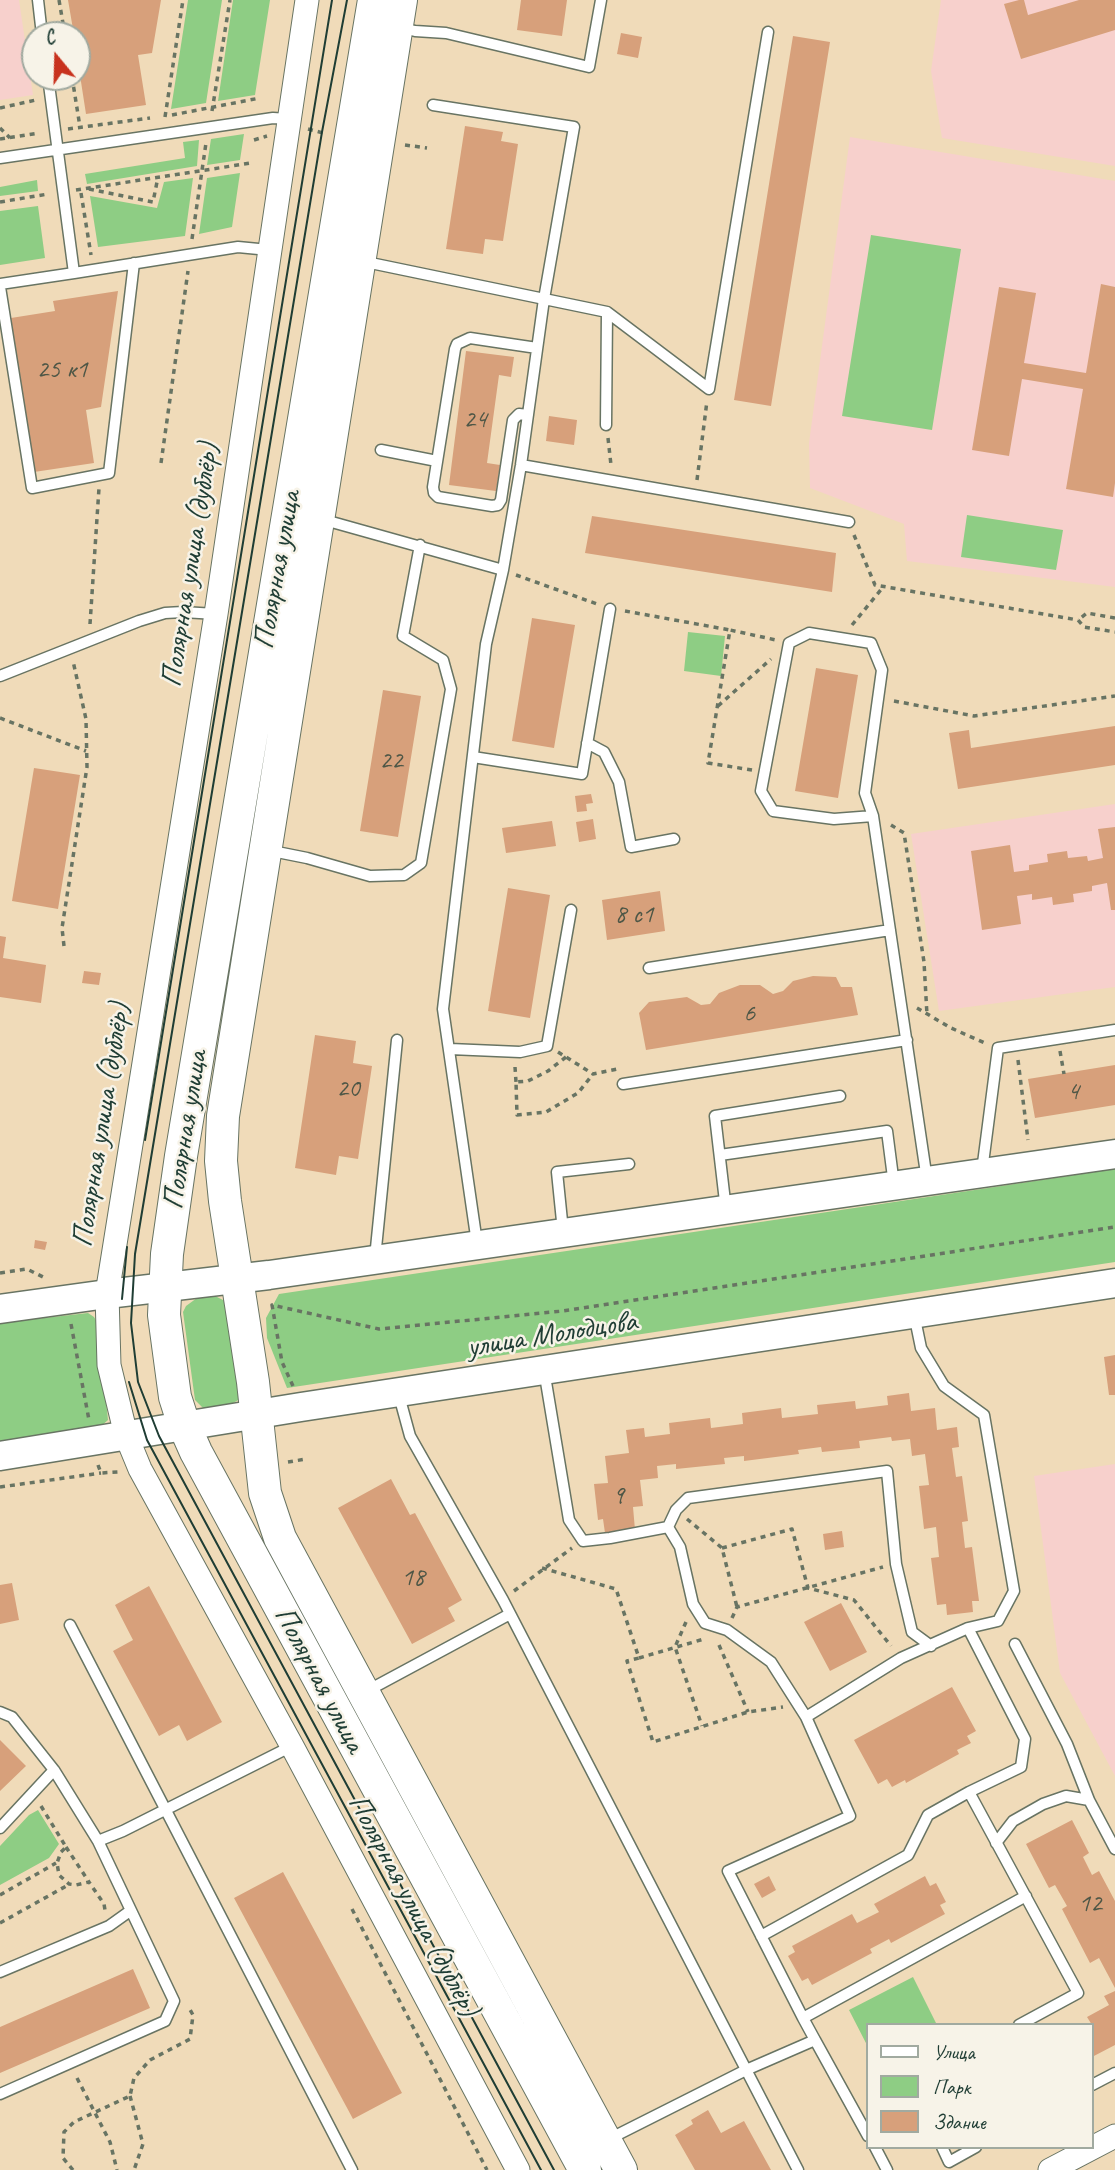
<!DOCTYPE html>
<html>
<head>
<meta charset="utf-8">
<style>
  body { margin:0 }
  #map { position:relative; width:1115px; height:2170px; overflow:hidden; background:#f0dbb9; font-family:Caveat,sans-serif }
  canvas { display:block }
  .legend { position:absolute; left:866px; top:2023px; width:228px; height:126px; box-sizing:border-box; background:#f7f3e8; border:2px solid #a1aaa0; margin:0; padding:9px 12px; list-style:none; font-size:21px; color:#1f3d34 }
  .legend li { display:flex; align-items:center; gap:14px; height:35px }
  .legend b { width:35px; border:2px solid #a1aaa0 }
  .north { position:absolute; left:21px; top:21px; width:70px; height:70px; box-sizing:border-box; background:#f7f3e8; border:2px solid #a1aaa0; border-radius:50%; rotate:341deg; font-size:19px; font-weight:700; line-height:28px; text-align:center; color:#1f3d34 }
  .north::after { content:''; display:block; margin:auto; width:24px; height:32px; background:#c8321e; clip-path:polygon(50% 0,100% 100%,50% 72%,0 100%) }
</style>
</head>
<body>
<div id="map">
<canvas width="1115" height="2170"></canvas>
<ul class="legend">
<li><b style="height:9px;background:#fff"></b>Улица</li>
<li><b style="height:19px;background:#8ecd84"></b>Парк</li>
<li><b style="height:19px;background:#d7a07b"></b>Здание</li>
</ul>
<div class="north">С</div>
</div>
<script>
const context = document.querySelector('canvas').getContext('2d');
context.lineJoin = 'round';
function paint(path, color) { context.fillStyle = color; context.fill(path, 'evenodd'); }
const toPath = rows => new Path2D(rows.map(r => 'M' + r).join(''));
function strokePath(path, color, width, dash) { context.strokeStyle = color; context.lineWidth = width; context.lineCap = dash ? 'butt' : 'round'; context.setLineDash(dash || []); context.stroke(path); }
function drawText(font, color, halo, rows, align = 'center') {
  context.font = font + ' Caveat,sans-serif'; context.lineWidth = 5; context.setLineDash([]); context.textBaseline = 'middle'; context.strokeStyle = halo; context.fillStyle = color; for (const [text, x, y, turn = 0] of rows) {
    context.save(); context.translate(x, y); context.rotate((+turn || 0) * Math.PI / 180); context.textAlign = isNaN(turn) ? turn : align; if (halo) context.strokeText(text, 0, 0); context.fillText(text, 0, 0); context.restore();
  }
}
paint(toPath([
  [0,0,19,0,33,95,0,100],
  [941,0,1115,0,1115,166,942,138,931,71],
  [850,137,1115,181,1115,587,907,561,904,524,810,488,809,443],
  [1115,804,1115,987,939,1011,911,834],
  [1115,1464,1115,1776,1060,1673,1034,1476]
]), '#f7d0cc');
paint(toPath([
  [188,0,222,0,206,103,171,109],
  [233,0,270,0,255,95,218,101],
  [244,134,240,160,207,165,211,139],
  [199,140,197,166,87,184,85,174,185,158,183,142],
  [240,173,232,227,199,234,207,178],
  [193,178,185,236,98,247,90,196,157,208,164,182],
  [37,180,38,191,0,196,0,187],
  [38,206,45,258,0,265,0,211],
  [871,235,961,249,932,430,842,416],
  [967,515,1063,530,1056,570,961,557],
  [688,632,725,636,721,676,684,671],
  [1115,1169,1115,1262,287,1388,267,1338,266,1318,279,1294],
  [207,1296,217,1297,225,1301,240,1399,228,1406,214,1411,203,1408,195,1400,183,1312,186,1306,197,1298],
  [88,1313,94,1317,98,1324,108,1420,98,1429,0,1443,0,1323],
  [38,1810,59,1844,49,1858,0,1885,0,1846,29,1815],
  [913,1977,937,2025,868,2025,868,2047,849,2010]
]), '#8ecd84');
paint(toPath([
  [68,0,161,0,152,53,138,55,146,105,86,114,77,56,77,35,74,35],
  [521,0,567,0,562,36,517,30],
  [1019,0,1024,0,1028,15,1079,0,1115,0,1115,30,1021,59,1004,4],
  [621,33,642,37,638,58,617,54],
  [793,36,830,42,771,406,734,400],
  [465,126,503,132,501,141,518,144,503,241,485,239,483,254,446,249],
  [1101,284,1115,287,1115,483,1113,497,1066,489,1083,389,1022,379,1009,456,972,450,999,287,1036,293,1024,363,1086,373],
  [118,291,101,407,86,410,94,463,34,472,11,318,55,311,53,301],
  [466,351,514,357,511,377,499,375,487,463,500,465,496,491,449,485],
  [549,416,577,420,574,445,546,441],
  [592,516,836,553,832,592,585,553],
  [532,618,575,625,554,748,512,741],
  [816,668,858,675,838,798,795,791],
  [383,690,421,696,398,837,360,831],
  [1115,726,1115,765,958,789,949,733,969,730,971,748],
  [34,768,80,775,58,909,12,901],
  [591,794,593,803,586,804,587,811,577,812,575,796],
  [593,819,596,839,579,842,576,822],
  [552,821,556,846,506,853,502,828],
  [1115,827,1115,910,1111,910,1107,883,1092,886,1092,891,1073,894,1074,902,1053,905,1052,897,1032,900,1032,894,1017,896,1021,924,982,930,971,851,1010,845,1014,872,1029,870,1029,865,1048,862,1047,854,1067,851,1068,858,1087,856,1088,861,1103,858,1098,829],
  [508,888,550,895,530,1018,488,1011],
  [660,891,665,931,607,940,602,900],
  [0,936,6,937,3,958,46,965,41,1003,0,997],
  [84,971,101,973,99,985,82,983],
  [813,976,836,977,841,987,852,987,858,1015,646,1050,639,1013,649,1002,687,997,701,1005,710,1004,719,993,740,985,760,985,773,994,783,991,793,981],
  [315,1035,356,1041,353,1063,372,1066,358,1159,339,1156,336,1175,295,1168],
  [1115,1065,1115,1105,1035,1118,1028,1079],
  [35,1240,47,1242,45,1250,34,1248],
  [1115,1355,1115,1395,1109,1395,1104,1357],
  [909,1393,911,1411,935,1408,937,1430,957,1427,959,1447,952,1448,956,1477,962,1476,968,1521,962,1522,965,1548,972,1547,979,1601,972,1601,973,1612,947,1615,946,1604,937,1605,931,1558,939,1557,936,1527,924,1529,919,1486,929,1485,925,1454,912,1456,910,1439,892,1441,891,1437,859,1441,860,1448,822,1452,821,1447,798,1450,799,1454,744,1461,744,1456,724,1458,725,1464,676,1469,676,1464,657,1466,658,1478,640,1480,643,1506,633,1507,635,1530,605,1533,603,1519,598,1520,594,1484,608,1483,605,1456,629,1453,626,1430,644,1428,645,1437,670,1434,669,1423,710,1418,711,1428,743,1424,742,1413,781,1408,782,1418,818,1414,817,1405,855,1401,856,1409,888,1405,887,1396],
  [391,1479,410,1515,415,1513,462,1600,448,1608,455,1621,412,1644,338,1508],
  [842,1531,844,1547,825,1550,823,1534],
  [12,1583,19,1620,0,1624,0,1585],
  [149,1586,222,1722,187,1741,179,1725,159,1736,113,1651,133,1640,115,1605],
  [841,1603,867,1652,830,1671,804,1622],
  [952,1687,976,1731,967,1736,971,1743,957,1750,959,1754,906,1783,905,1780,892,1787,887,1779,878,1784,854,1740],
  [0,1740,26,1766,0,1791],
  [1072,1820,1089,1853,1083,1857,1092,1875,1099,1871,1115,1901,1115,1988,1099,1958,1090,1963,1062,1909,1067,1906,1055,1885,1049,1888,1026,1844],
  [283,1872,402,2093,353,2119,234,1898],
  [769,1876,776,1890,762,1898,754,1884],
  [925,1876,930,1886,936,1883,946,1902,940,1905,945,1914,891,1943,889,1939,870,1949,872,1953,812,1985,808,1978,802,1981,788,1956,795,1952,792,1946,852,1914,857,1923,879,1912,874,1904],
  [133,1969,150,2008,0,2073,0,2027],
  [1115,1991,1115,2045,1092,2057,1092,2025,1087,2017,1109,2005,1104,1996],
  [708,2110,721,2133,744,2121,771,2170,695,2170,675,2135,693,2124,691,2120]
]), '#d7a07b');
const service = toPath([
  [38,0,42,35],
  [398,27,415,31,446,33,589,67,601,0],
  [433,105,574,127,544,299,521,465,503,570,486,644,443,1009,477,1243],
  [0,158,273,118,288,119],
  [361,261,607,312,709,389,768,32],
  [74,273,238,247,269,250],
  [0,284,74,273,48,77],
  [0,287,32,488,109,473,134,263],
  [528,415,519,414,513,420,501,500,498,505,492,506,438,497,434,493,433,487,455,349,457,344,470,338,537,348],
  [606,425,607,312],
  [381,450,437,461],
  [521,465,849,522],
  [321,519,503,570],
  [809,633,871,643,882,670,865,793,873,816,834,819,773,811,761,791,789,643,809,633],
  [0,676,139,621,165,613,183,612,216,614],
  [587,743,604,752,619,782,631,847,674,839],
  [473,757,582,774,610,609],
  [873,816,927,1180],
  [267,850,307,858,370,876,404,875,421,863,451,689,443,660,403,636,420,545],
  [649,968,890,930],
  [450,1049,520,1052,547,1046,571,910],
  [623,1084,907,1040],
  [720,1155,887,1131,894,1185],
  [982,1171,998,1048,1115,1030],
  [726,1210,715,1116,840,1096],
  [563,1231,557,1172,629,1164],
  [375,1258,397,1040],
  [544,1370,569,1520,583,1541,610,1538,668,1527],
  [398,1392,410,1436,503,1600,798,2170],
  [668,1527,680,1547,693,1604,705,1623,727,1630,771,1662,806,1717,850,1816,728,1871,803,2018],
  [668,1527,676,1510,688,1498,887,1471,896,1564,912,1632,931,1646],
  [70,1625,352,2170],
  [968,1628,1025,1739,1021,1767,969,1792],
  [1015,1644,1067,1744,1089,1800],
  [365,1692,510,1614],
  [0,1712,12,1717,54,1770,0,1828],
  [806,1717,901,1658,968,1628,998,1621,1014,1591,984,1415,944,1386,921,1348,914,1314],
  [54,1770,98,1841,123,1831,292,1746],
  [996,1843,1013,1821,1043,1804,1066,1796,1089,1800,1115,1849],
  [761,1936,908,1855,928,1815,969,1792,1078,1993,1019,2025],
  [0,1972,109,1926,130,1911],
  [815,2040,803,2018,1026,1896],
  [1092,2085,1115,2073],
  [0,2094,165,2021,174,2001,98,1841],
  [607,2140,746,2070,815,2040,868,2136],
  [875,2147,887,2170],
  [942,2147,949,2162,976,2147]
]);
const minor = toPath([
  [307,0,216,614,107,1294,109,1365,126,1435,140,1469,292,1746,518,2170],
  [1050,2170,1115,2136]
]);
const tertiary = toPath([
  [0,1309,107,1294,269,1275,1115,1154],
  [0,1456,301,1407,1115,1283]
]);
const secondary = toPath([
  [374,0,181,1156,167,1254,164,1315,175,1397,184,1425,196,1452,585,2170],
  [401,0,223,1116,221,1161,225,1201,253,1382,265,1493,280,1538,621,2170]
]);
strokePath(service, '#687463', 13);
strokePath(minor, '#687463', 25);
strokePath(tertiary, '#687463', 31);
strokePath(secondary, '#687463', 34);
strokePath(toPath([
  [59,0,65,35],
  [72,77,80,127],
  [0,108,36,100],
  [212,111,230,0],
  [172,115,260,98],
  [165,117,183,0],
  [0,128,10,138],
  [68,129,150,118],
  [308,129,327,134],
  [0,139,39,133],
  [254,140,267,136],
  [405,145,427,148],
  [89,189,153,202,158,177],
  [76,190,251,163],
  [81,193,91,255],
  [0,202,48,194],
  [192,239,206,143],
  [608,438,611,465],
  [161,463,188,271],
  [697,480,707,401],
  [854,535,875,585,1078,620],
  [516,575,597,604],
  [625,611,730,630],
  [1115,618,1087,613,1078,620,1084,627,1115,632],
  [90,624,99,488],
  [852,625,884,586],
  [894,701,974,716,1115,696],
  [718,706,771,659],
  [0,718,86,751],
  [752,770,708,763,730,630,776,640],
  [891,825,904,833,924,962,927,1015],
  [64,946,62,928,87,767,86,719,73,661],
  [917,1008,951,1028,985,1043],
  [1060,1051,1064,1074],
  [558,1052,593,1074,617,1069],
  [566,1057,548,1071,528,1081,516,1082,517,1115,546,1112,578,1093,593,1074],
  [1018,1060,1028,1140],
  [515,1067,516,1082],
  [0,1273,27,1269,45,1278],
  [71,1324,89,1420],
  [293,1386,282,1362,272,1305,379,1329,563,1311,1115,1227],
  [288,1462,306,1459],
  [98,1465,101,1473,118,1472],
  [0,1487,101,1473],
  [687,1519,722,1548,737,1607],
  [722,1548,792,1529,808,1588,854,1600,891,1646],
  [542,1568,616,1589,639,1658,627,1661,653,1742,748,1712,783,1707],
  [514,1591,572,1548],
  [732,1618,737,1607,883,1567],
  [686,1622,675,1647,702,1726],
  [719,1645,748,1712],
  [639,1658,704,1639],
  [41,1806,66,1847,61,1852,57,1863,59,1875,69,1884,76,1885,89,1882,104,1904,105,1910],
  [66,1847,89,1882],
  [0,1895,56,1863],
  [352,1909,487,2170],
  [0,1923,68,1885],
  [77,2078,110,2142,117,2170],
  [130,2096,143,2144,134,2170],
  [73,2170,63,2158,64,2132,74,2122,130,2096,134,2078,150,2060,190,2039,193,2015,188,2006]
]), '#687463', 3.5, [5, 5]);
strokePath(service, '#fff', 10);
strokePath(minor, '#fff', 23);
strokePath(tertiary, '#fff', 28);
strokePath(secondary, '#fff', 32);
strokePath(toPath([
  [347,0,322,132,135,1254,131,1323,138,1382,159,1436,554,2170],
  [145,1140,332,0],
  [122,1299,127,1247],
  [129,1382,147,1440,541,2170]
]), '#1f3d34', 2);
drawText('26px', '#4d5646', null, [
  ["25 к1",62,370],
  ["24",475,420],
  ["22",391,761],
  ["8 с1",634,915],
  ["6",749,1014],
  ["20",348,1089],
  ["4",1073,1092],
  ["9",618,1496],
  ["18",413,1578],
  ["12",1090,1904]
]);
drawText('30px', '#1f3d34', '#f7f3e8', [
  ["Полярная улица (дублёр)",191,565,-81],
  ["Полярная улица",278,570,-80],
  ["Полярная улица (дублёр)",102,1125,-81],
  ["Полярная улица",186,1130,-81],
  ["улица Молодцова",552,1335,-9],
  ["Полярная улица",319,1680,62],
  ["Полярная улица (дублёр)",413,1906,62]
]);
</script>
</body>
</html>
